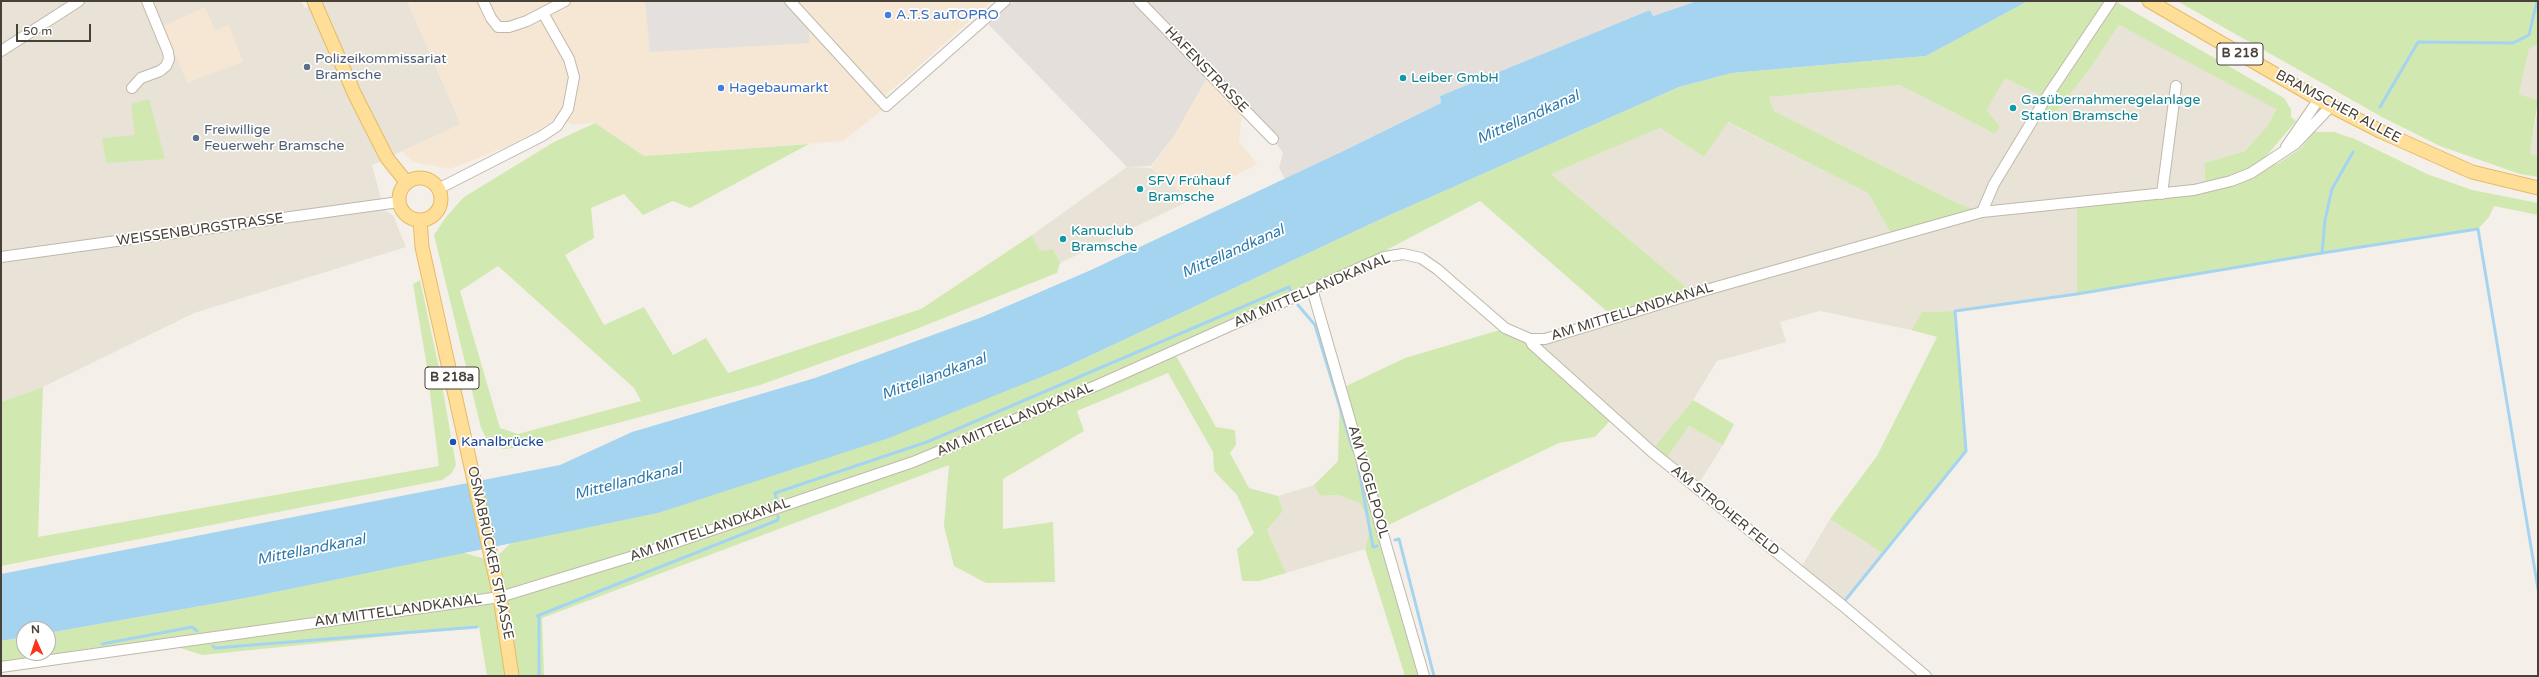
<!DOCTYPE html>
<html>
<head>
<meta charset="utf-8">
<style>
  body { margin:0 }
  #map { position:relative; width:2539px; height:677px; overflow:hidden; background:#f4f0e9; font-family:"Varela Round",sans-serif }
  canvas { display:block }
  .frame { position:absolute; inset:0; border:2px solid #484137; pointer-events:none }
  .north { position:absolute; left:16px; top:621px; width:40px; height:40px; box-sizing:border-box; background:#fff; border:1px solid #b6b3af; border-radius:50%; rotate:357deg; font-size:11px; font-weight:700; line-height:16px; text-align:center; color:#484137 }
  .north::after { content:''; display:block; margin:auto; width:14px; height:18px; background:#fb3419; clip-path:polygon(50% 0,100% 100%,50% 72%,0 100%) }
  .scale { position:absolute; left:16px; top:24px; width:75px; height:18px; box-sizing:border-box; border:2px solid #484137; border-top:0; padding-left:5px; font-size:12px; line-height:14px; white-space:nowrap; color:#484137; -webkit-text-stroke:3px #fff; paint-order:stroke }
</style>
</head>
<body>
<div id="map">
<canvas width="2539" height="677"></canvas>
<div class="frame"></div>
<div class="north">N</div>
<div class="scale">50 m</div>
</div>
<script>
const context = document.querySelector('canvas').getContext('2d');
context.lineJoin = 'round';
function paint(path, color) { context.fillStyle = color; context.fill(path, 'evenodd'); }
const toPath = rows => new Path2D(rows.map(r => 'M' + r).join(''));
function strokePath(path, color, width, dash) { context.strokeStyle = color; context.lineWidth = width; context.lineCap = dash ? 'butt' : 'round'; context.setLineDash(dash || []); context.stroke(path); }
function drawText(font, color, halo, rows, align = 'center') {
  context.font = font + ' "Varela Round",sans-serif'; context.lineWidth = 3.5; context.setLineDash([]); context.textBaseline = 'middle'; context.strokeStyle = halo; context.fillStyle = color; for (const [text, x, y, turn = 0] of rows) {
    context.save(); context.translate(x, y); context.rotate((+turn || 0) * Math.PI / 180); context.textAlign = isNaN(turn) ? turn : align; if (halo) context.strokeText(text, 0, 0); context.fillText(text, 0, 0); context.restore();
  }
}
paint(toPath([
  [1,1,301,1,305,8,322,1,407,1,461,124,372,165,384,210,393,215,406,247,194,313,43,387,1,402],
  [2119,25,2276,108,2268,125,2245,151,2205,163,2205,188,2077,202,2077,294,1955,311,1922,312,1911,330,1820,311,1780,322,1786,342,1717,361,1693,400,1651,451,1612,419,1617,413,1533,336,1691,291,1551,174,1660,128,1704,157,1727,122,1868,193,1893,237,1981,212,1959,204,1774,111,1769,97,1900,85,1995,134,2000,127,1987,110,2005,77,2046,98,2049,121,2089,70],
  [2538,44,2538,100,2519,94,2529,49],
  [2538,107,2538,156,2530,154],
  [1127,167,1151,168,1191,200,1060,263,1053,249,1040,252,1032,235],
  [1689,426,1723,445,1696,488,1664,462],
  [1314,485,1320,496,1339,495,1360,502,1371,525,1365,549,1286,573,1267,530,1283,511,1278,496],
  [1830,519,1882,553,1842,605,1799,571]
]), '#e8e2d7');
paint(toPath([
  [407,1,992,1,877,103,882,110,843,141,644,156,594,123,572,125,558,116,544,127,513,144,450,169,413,162,402,151,461,124],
  [205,7,215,30,229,25,243,62,187,83,163,26],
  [1207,78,1242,115,1239,141,1257,164,1191,200,1151,168,1174,136]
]), '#f6e7d4');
paint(toPath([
  [1014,1,1135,1,1207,78,1174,136,1151,166,1127,167,988,24],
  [1139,1,1697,1,1652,16,1650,10,1440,96,1441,103,1285,179,1279,168,1283,153,1273,139]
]), '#e4dfda');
paint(toPath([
  [2028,1,2115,1,2284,98,2291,109,2291,117,2296,121,2252,173,2279,163,2301,148,2314,132,2334,132,2355,139,2427,174,2472,190,2538,203,2538,215,2494,206,2489,217,2478,229,2077,294,2077,202,2205,188,2205,163,2245,151,2268,125,2276,109,2119,25,2089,70,2049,121,2037,114,2046,98,2005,78,1987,110,2000,127,1995,134,1900,85,1769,97,1774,111,1959,204,1982,212,1893,237,1868,193,1728,122,1704,157,1660,128,1551,174,1691,291,1611,315,1480,201,1312,289,1174,352,1216,427,1235,430,1236,445,1230,453,1249,488,1278,496,1283,511,1267,530,1286,573,1259,581,1242,581,1237,549,1254,533,1237,495,1214,471,1213,452,1168,373,1077,411,1084,431,1003,479,1003,529,1053,522,1055,582,986,583,954,566,944,526,949,465,542,618,544,676,487,676,479,627,202,655,168,644,1,667,1,641,24,637,24,653,48,653,48,633,246,598,461,552,492,561,512,542,658,513,1066,367,1381,219,1679,87,1732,73,1926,56],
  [2177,1,2538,1,2538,44,2529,49,2519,94,2538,100,2530,154,2538,156,2538,177,2520,174,2440,146,2382,117],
  [149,99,165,159,106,163,102,138,135,135,131,104],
  [595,123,644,156,809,144,690,208,673,201,643,215,624,194,591,208,594,238,565,255,604,325,644,307,673,355,706,338,728,373,921,309,1032,235,1040,251,1053,249,1060,263,1057,273,906,333,760,385,535,445,504,449,490,445,481,428,434,235,446,217,464,197,554,142],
  [498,266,634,388,641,401,518,434,500,428,460,291],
  [420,280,439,368,456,465,451,474,442,480,1,566,1,402,43,387,38,537,439,466,426,361,413,284],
  [1955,311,1966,451,1882,553,1830,519,1877,456,1937,337,1911,330,1922,312],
  [1503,329,1517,340,1533,336,1617,413,1595,437,1559,443,1382,528,1424,676,1405,676,1365,549,1371,525,1360,503,1339,495,1320,496,1314,485,1338,461,1340,389,1405,358],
  [1693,400,1734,424,1723,445,1689,426,1664,462,1651,451]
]), '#d1e9b1');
paint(toPath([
  [645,1,784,1,808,28,810,43,650,52]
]), '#e3e0dd');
paint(toPath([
  [1697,1,2028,1,1926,56,1732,73,1679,87,1381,219,1066,367,889,438,658,513,246,598,48,633,48,629,24,629,24,637,1,641,1,574,560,465,632,432,815,378,982,317,1091,270,1339,153,1441,103,1440,96,1650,10,1653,16]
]), '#a5d4f1');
strokePath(toPath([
  [2380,107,2418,42,2513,43,2529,35,2537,1],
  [2322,253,2478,229,2538,589],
  [1298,305,1315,325,1353,450],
  [1358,465,1373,547,1377,546],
  [776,498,775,493,927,442,1289,287,1291,292],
  [1395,540,1399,539,1434,676],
  [1843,603,1966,451,1955,311,2077,294,2322,253,2325,220,2332,189,2353,152],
  [539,615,539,676],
  [537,616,778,520,778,516],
  [102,644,192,627,197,631],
  [213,646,215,648,477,627]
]), '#a5d4f1', 3);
const minor = toPath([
  [483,1,491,18,498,27,509,27,527,21,565,1],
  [790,1,886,106,1005,1],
  [1139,1,1273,139],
  [1,51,79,1],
  [132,88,141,78,160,71,166,66,169,59,168,52,147,1],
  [2286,147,2319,99],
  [438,189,542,136,557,126,568,109,574,77,569,59,543,13],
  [2162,194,2176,86],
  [1982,212,1994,184,2046,98,2111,1],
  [1,257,399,202],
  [1312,289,1424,676],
  [1530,339,1532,344,1651,451,1842,605,1926,676],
  [1,667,500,597,650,551,913,462,1100,384,1384,257,1403,254,1421,258,1437,269,1505,328,1530,339,1545,339,1706,290,1982,212,2194,190,2231,181,2251,173,2295,144,2331,106]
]);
const major = toPath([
  [314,1,355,95,387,158,407,183],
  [2149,1,2325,103,2382,132,2472,172,2538,188],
  '399 199a21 21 0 1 1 42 0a21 21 0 1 1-42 0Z',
  [420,220,422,247,500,597,512,676]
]);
strokePath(minor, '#c0b8ab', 12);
strokePath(major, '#e5bb66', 15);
strokePath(minor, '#fff', 10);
strokePath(major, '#ffde97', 13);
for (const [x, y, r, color] of [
  [888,15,4,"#3f7fe0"],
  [307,67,4,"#5c6f8a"],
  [1403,78,4,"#0f9aa8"],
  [721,88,4,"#3f7fe0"],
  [2013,108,4,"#0f9aa8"],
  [196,138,4,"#5c6f8a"],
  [1140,189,4,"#0f9aa8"],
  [1063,239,4,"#0f9aa8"],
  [453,442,4,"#1a4fb4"]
]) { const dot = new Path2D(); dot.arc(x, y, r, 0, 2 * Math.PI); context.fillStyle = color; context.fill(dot); strokePath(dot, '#fff', 1.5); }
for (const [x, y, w] of [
  [2240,54,46],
  [452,378,54]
]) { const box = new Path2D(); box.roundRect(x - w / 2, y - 11, w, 22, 3); context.fillStyle = '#fff'; context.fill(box); strokePath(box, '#484137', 1); }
drawText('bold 13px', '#484137', null, [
  ["B 218",2240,54],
  ["B 218a",452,378]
]);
drawText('14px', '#366cbe', '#fff', [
  ["A.T.S auTOPRO",896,15],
  ["Hagebaumarkt",729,88]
], 'left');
drawText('14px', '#4e5e75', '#fff', [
  ["Polizeikommissariat",315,59],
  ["Bramsche",315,75],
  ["Freiwillige",204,130],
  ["Feuerwehr Bramsche",204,146]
], 'left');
drawText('14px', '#484137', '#fff', [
  ["HAFENSTRASSE",1206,70,46],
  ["BRAMSCHER ALLEE",2338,107,28],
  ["WEISSENBURGSTRASSE",200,230,-8],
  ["AM MITTELLANDKANAL",1312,291,-23],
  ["AM MITTELLANDKANAL",1632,312,-17],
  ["AM MITTELLANDKANAL",1015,420,-23],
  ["AM VOGELPOOL",1368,482,74],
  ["AM STROHER FELD",1725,511,39],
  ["AM MITTELLANDKANAL",710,530,-19],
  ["OSNABRÜCKER STRASSE",490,553,78],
  ["AM MITTELLANDKANAL",398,611,-8]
]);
drawText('14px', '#0d838f', '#fff', [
  ["Leiber GmbH",1411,78],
  ["Gasübernahmeregelanlage",2021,100],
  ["Station Bramsche",2021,116],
  ["SFV Frühauf",1148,181],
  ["Bramsche",1148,197],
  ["Kanuclub",1071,231],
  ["Bramsche",1071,247]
], 'left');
drawText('14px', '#164399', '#fff', [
  ["Kanalbrücke",461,442]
], 'left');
drawText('italic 15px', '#2e7aad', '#fff', [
  ["Mittellandkanal",1528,118,-24],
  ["Mittellandkanal",1233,252,-24],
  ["Mittellandkanal",934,377,-20],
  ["Mittellandkanal",628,482,-14],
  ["Mittellandkanal",311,550,-11]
]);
</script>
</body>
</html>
